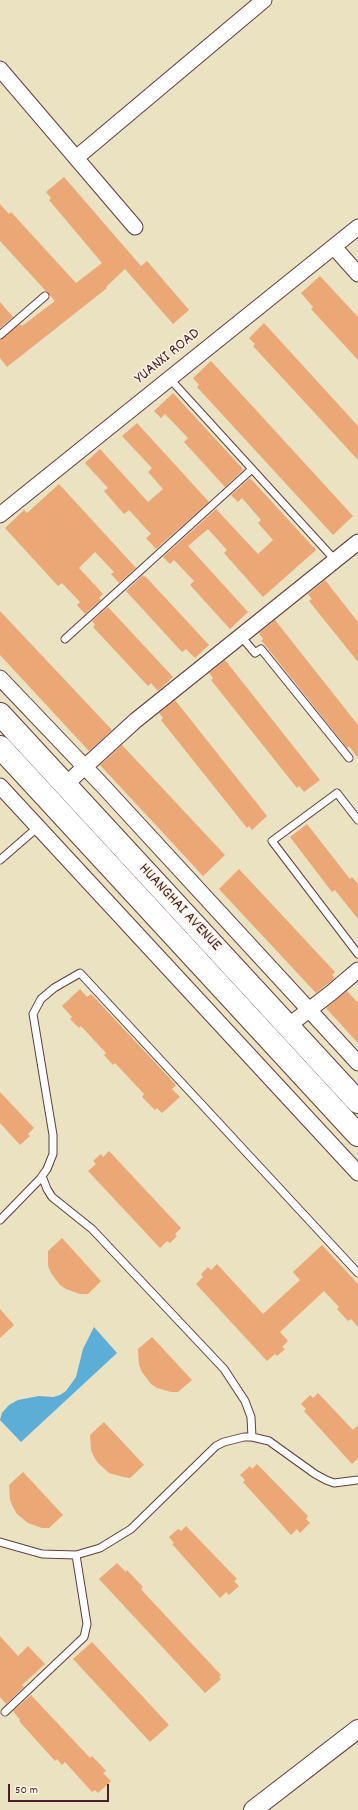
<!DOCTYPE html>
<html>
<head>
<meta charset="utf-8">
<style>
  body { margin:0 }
  #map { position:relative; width:358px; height:1810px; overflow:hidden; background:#eae2c0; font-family:Dekko,sans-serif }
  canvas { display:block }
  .scale { position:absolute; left:8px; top:1784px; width:101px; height:18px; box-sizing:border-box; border:2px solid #4a1f2b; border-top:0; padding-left:5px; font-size:12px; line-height:14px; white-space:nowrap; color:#4a1f2b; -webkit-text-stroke:3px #fcf5e5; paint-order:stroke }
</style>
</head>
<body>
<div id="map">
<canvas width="358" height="1810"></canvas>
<div class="scale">50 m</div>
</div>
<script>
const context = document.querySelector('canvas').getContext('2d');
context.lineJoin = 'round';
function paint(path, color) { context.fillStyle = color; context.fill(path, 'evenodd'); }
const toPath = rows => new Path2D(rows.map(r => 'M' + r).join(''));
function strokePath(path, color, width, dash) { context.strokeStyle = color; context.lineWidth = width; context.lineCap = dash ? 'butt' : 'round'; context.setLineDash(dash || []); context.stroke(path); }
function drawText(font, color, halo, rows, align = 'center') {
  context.font = font + ' Dekko,sans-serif'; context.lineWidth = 3; context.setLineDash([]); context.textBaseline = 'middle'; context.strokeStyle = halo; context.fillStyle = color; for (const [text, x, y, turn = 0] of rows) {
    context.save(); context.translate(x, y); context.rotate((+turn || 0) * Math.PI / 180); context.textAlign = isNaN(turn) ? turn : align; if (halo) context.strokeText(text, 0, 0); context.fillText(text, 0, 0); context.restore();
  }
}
paint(toPath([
  [94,1327,117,1353,21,1442,0,1420,2,1413,9,1405,18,1400,39,1396,53,1397,60,1395,66,1391,76,1377,83,1349]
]), '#5daed7');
paint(toPath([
  [64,177,141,266,147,261,189,310,173,324,125,269,106,287,107,288,7,367,0,358,0,340,20,324,22,326,55,301,0,241,0,204,9,214,11,212,76,283,102,263,49,200,51,198,46,192],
  [320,276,358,317,358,360,311,309,313,307,301,293],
  [0,302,13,317,0,328],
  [264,323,358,426,358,460,253,346,255,344,249,338],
  [211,361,353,516,333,535,197,387,199,385,193,378],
  [173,393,242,468,243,470,225,487,184,442,188,438,165,414,161,418,154,411],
  [137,423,209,502,156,549,146,538,151,534,129,510,124,514,117,506,104,491,108,488,85,463,100,449,148,502,163,489,148,472,152,468,122,436],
  [250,478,316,550,263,597,224,553,227,550,208,529,188,546,248,612,230,629,190,585,194,581,174,560,170,564,163,557,216,509,258,554,273,540,258,523,261,520,242,498,238,502,231,495],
  [59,484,136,568,119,583,111,574,114,572,95,552,79,568,103,594,99,598,101,600,85,614,77,605,80,602,62,583,58,586,5,528,24,510,27,513],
  [143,575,144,577,145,576,209,645,195,658,186,649,182,652,126,591],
  [325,580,358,622,358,662,309,601,312,599,308,594],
  [108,607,173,677,158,691,151,683,148,686,93,627,95,625,92,621],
  [0,611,112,730,89,751,0,655],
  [275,620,358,725,358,758,349,746,347,748,261,640,263,639,259,633],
  [225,660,320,780,304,792,299,786,297,788,211,680,213,678,209,673],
  [175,700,267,816,252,830,249,826,247,828,161,720,163,718,159,713],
  [122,745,225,855,203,876,100,765],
  [307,824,350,879,352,877,358,884,358,919,335,890,332,892,290,837],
  [239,869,335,972,332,975,335,978,316,993,219,889],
  [80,989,87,997,91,994,176,1085,172,1089,180,1097,162,1113,157,1108,155,1110,142,1097,144,1094,115,1063,113,1065,104,1055,106,1053,81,1026,79,1028,70,1019,72,1017,62,1006],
  [347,991,358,1003,358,1043,326,1008],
  [0,1092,34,1128,28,1134,30,1136,20,1145,0,1123],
  [109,1151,181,1228,175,1234,177,1236,170,1243,167,1241,160,1248,88,1171,96,1164,93,1161,101,1154,103,1157],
  [62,1238,101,1281,88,1294,80,1294,66,1289,60,1285,51,1273,48,1266,48,1251],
  [322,1245,358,1284,358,1327,351,1319,348,1321,337,1309,339,1307,324,1291,280,1332,288,1341,282,1347,285,1349,277,1356,275,1354,267,1361,196,1284,203,1277,201,1274,208,1267,211,1270,217,1264,263,1314,300,1280,293,1272],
  [0,1309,14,1325,0,1338],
  [152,1337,192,1380,178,1392,171,1392,157,1388,151,1384,142,1372,139,1365,138,1349],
  [318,1393,353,1430,358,1425,358,1458,352,1464,304,1411,306,1409,301,1404,310,1395,313,1398],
  [104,1422,144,1465,130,1478,123,1477,109,1473,98,1463,94,1457,91,1450,90,1435],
  [257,1464,308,1516,306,1519,310,1523,300,1533,297,1529,291,1535,243,1482,245,1480,240,1475,250,1466,252,1469],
  [23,1472,63,1515,49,1528,42,1528,28,1523,17,1514,13,1507,10,1500,9,1485],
  [186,1526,237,1579,234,1581,239,1586,229,1595,226,1592,220,1598,172,1544,174,1543,169,1537,178,1529,181,1531],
  [117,1563,126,1572,127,1570,143,1587,141,1589,149,1598,221,1675,219,1677,221,1679,205,1693,99,1579],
  [0,1636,18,1656,28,1646,45,1664,22,1685,24,1687,6,1704,0,1697],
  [92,1642,169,1725,150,1742,73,1659],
  [31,1695,90,1758,92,1756,106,1771,103,1773,111,1781,98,1793,95,1790,92,1792,65,1762,62,1765,57,1759,55,1761,19,1721,20,1720,13,1711]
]), '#eca777');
const service = toPath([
  [0,335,45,296],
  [170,379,335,560],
  [240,635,255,653,261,649,349,758],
  [65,639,252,469],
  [358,820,337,793,272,841,358,954],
  [0,860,38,827],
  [42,1176,47,1189,52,1197,92,1229,224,1369,245,1401,251,1417,252,1437],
  [0,1220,40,1179,47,1169,53,1154,53,1135,33,1014,41,999,54,988,80,973,358,1273],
  [0,1542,42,1554,76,1555,100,1548,131,1529,216,1446,224,1442,244,1437,252,1437,269,1441,315,1474,326,1480,334,1483,358,1480],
  [5,1712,84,1637,87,1624,76,1555]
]);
const minor = toPath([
  [0,69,135,227],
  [76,158,264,0],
  [334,247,358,274],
  [0,515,358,227],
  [0,678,103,786,358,1063],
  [65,785,135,721,358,542],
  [0,786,358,1173],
  [288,1026,331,993,358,970]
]);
const tertiary = toPath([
  [253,1810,358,1729]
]);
const primary = toPath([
  [0,714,358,1102],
  [0,747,358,1135]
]);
strokePath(service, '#623c41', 9);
strokePath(minor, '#623c41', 17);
strokePath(tertiary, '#623c41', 20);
strokePath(primary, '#623c41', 24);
strokePath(service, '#fff', 7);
strokePath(minor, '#fff', 15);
strokePath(tertiary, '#fff', 18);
strokePath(primary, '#fff', 22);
drawText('16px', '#4a1f2b', '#fcf5e5', [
  ["YUANXI ROAD",168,357,-39],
  ["HUANGHAI AVENUE",179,908,47]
]);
</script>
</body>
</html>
